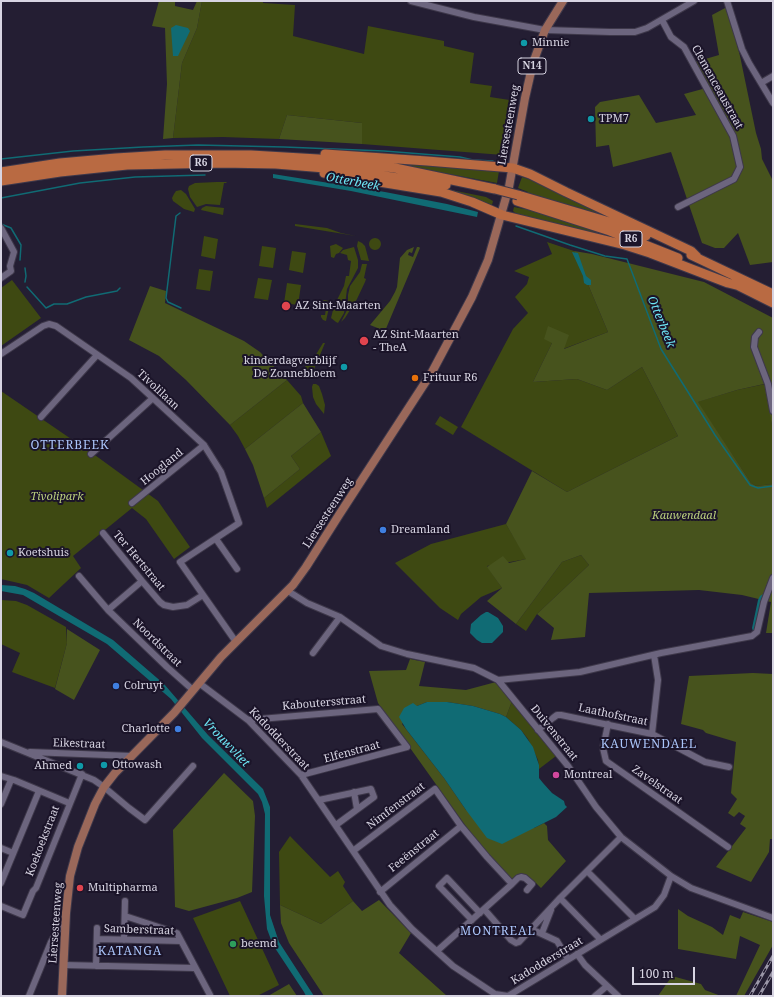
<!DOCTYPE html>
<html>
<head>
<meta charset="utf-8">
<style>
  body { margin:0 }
  #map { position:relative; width:774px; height:997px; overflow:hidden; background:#241e33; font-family:"Noto Serif",serif }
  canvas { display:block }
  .frame { position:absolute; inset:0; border:2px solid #d7d4e2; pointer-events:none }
  .scale { position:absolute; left:632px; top:967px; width:63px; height:18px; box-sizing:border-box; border:2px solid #d7d4e2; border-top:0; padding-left:5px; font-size:12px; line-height:14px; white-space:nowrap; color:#d7d4e2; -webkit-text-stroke:3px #1b1429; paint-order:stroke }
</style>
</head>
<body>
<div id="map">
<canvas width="774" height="997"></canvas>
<div class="frame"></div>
<div class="scale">100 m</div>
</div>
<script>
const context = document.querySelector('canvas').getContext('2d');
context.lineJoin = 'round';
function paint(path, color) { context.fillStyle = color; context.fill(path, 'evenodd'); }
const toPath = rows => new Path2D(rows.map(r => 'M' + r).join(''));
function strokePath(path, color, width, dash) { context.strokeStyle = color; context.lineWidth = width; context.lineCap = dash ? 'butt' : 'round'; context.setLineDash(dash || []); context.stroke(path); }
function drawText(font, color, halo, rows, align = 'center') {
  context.font = font + ' "Noto Serif",serif'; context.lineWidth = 4; context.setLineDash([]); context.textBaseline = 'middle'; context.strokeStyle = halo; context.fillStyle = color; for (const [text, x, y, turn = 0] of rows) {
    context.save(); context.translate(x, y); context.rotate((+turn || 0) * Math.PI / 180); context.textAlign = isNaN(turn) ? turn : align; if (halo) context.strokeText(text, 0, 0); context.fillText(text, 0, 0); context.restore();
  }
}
paint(toPath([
  [202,1,263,1,263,3,295,5,293,36,364,54,368,26,444,41,444,46,474,53,470,83,492,86,490,97,516,101,508,142,503,155,362,144,362,123,287,115,279,139,223,137,173,138,182,63,197,28],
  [350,158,499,171,497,183,396,164],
  [522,177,539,182,639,229,586,210,527,193,528,192,518,188],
  [217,182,226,182,227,183,224,183,220,205,206,204,197,207,190,197,188,189,189,186,195,183],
  [427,185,486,197,493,201,492,205],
  [181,190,186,194,195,209,194,212,184,209,173,201,172,198,174,194,176,191],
  [206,206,224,208,223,215,201,210,202,208],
  [514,207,524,209,524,207,601,232,654,252,521,218,513,211],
  [295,224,327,228,341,233,356,236,295,226],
  [204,236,218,239,215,259,201,256],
  '369 244a6 6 0 1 1 12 0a6 6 0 1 1-12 0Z',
  [358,241,362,243,365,246,369,261,361,260,357,246],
  [547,242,574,251,608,332,563,349,552,343,533,382,577,379,607,390,642,367,678,436,567,492,461,427,513,329,528,313,515,297,527,284,529,277,514,271,552,254],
  [336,244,343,248,339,253,336,254,334,258,331,257,330,246],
  [262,246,276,248,273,268,259,266],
  [354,247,358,260,358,268,347,289,344,313,338,323,336,322,331,318,334,306,344,286,346,276,349,276,351,261,348,260,347,255,340,253,343,250],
  [292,251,306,253,303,273,289,270],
  [362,264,367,264,364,278,366,279,365,282,357,299,345,318,341,322,348,308,348,295,350,286,360,272],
  [199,269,213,271,210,291,196,289],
  [258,278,272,280,268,300,254,298],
  [12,280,41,318,1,346,1,288],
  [287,283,301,285,298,305,284,303],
  [324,300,329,301,330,303,326,321,323,320,321,317,321,315,325,315,327,302,323,301],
  [323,343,325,343,312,374,308,376,301,370,312,361],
  [287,380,301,396,303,403,245,449,238,436,230,425],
  [313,384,316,384,319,386,322,394,325,405,324,414,316,404,313,397,312,387],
  [765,384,773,431,773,484,756,486,751,483,697,402,737,390],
  [1,391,99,458,158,501,190,547,174,559,146,519,132,508,73,556,81,568,49,598,27,585,1,579],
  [440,416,458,427,453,435,435,424],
  [321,432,331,456,267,508,264,498,300,469,291,456],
  [506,524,527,559,487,566,502,588,481,597,461,614,458,620,440,608,395,563,431,544],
  [581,555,589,565,537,614,526,631,516,624,562,562],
  [1,600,16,601,27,605,66,627,67,643,55,688,12,672,20,653,1,644],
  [512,701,556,756,539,769,538,760,528,739,521,730,506,717],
  [290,836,330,877,338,871,345,882,343,886,353,901,321,924,280,905,279,852],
  [240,901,279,985,257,996,230,996,193,918]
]), '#3e4912');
paint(toPath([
  [159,1,175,1,175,6,193,10,197,1,202,1,197,28,182,63,173,138,163,139,167,84,165,28,152,26],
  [727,7,740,56,756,133,761,149,762,159,773,181,773,262,750,265,738,233,724,248,715,248,702,243,671,152,613,167,609,145,596,147,595,107,600,102,639,95,656,123,696,115,684,94,710,87,695,62,719,55,712,15],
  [287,115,362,123,362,144,279,139],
  [414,247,412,253,409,252,408,255,413,257,417,247,419,247,420,248,385,331,370,325,390,301,395,292,397,287,400,258,407,250],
  [574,251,592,254,704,282,773,318,773,431,764,384,737,390,698,402,751,483,756,486,773,484,773,633,766,633,771,602,742,595,699,590,589,593,585,637,551,640,554,628,537,614,589,565,581,555,562,562,516,624,487,601,502,588,487,567,503,556,509,563,526,559,506,524,532,471,567,492,678,436,642,367,607,390,577,379,533,382,552,343,544,339,548,326,569,335,564,349,608,332],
  [150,286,166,291,165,303,244,341,260,352,287,380,230,425,186,380,159,356,129,340],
  [303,403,321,432,291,456,300,469,264,498,253,465,245,449],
  [67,629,100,650,74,700,55,689,67,643],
  [410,659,425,662,419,686,466,690,496,682,512,701,506,717,500,714,473,706,447,702,427,702,417,706,402,724,444,778,466,810,534,828,544,823,547,826,548,840,566,861,541,888,536,883,531,887,520,876,514,881,489,856,465,825,378,703,369,671,406,670],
  [753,673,773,674,773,839,770,839,769,852,751,882,716,867,746,828,740,824,745,816,739,812,734,817,728,813,737,799,731,793,736,742,706,733,703,730,681,724,689,676],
  [224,773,253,801,255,816,252,892,237,898,189,911,175,907,173,830],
  [379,900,411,933,399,953,447,996,324,996,289,943,281,923,280,905,321,924,353,901,362,911],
  [678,909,688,916,712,927,723,935,730,915,740,919,743,912,773,922,773,945,744,996,736,996,760,945,740,936,736,959,678,949],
  [672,976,701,984,705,990,721,996,658,996],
  [289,984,297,996,268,996]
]), '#47531d');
paint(toPath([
  [176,25,188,28,190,31,178,56,173,56,171,28],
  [273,174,385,192,447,204,478,212,477,217,351,191,273,178],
  [572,252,578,253,586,276,591,280,591,285,587,285,584,283,583,276],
  [1,585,15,586,25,589,34,593,113,640,164,684,208,735,263,789,270,807,270,915,279,942,314,996,306,996,304,992,273,945,267,929,264,896,265,814,262,802,258,794,202,738,171,699,107,644,23,595,1,591],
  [763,594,754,631,753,631,752,628,758,600,760,596],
  [486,612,488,612,498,618,503,626,503,632,492,643,482,643,477,640,470,633,471,624,481,615],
  [427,702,447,702,473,706,500,714,506,717,521,730,533,747,539,765,539,778,543,783,552,793,564,801,565,805,567,807,556,817,502,844,487,838,466,810,444,778,406,729,399,717,404,708,413,703,417,706]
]), '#106b74');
strokePath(toPath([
  [1,159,73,151,143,147,198,145,284,147,384,151,460,157,473,160,493,161],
  [1,198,80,183,135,177,205,175],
  [180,213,176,216,166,298,168,302,181,308],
  [1,224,11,228,21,245,20,260],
  [516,226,570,245,605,256,627,259,661,349,715,435,750,485,758,488,773,486],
  [25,268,26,276,25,282],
  [27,287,46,308,54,304,67,304,86,297,117,291,120,288]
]), '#106b74', 1.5);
const minor = toPath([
  [411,1,474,17,545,30,610,32,635,32,647,28,694,1],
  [727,1,742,49,749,63,773,103],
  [662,20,671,37,684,47,733,136,740,167,734,179,678,207],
  [761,83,773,76],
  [1,228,14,252,10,266,11,271,1,278],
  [759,332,755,337,754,347,768,384,773,411],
  [1,354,43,326,49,324,56,326,131,378,204,445,221,472,239,523,180,562,236,642],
  [41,417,97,355],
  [91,454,153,398],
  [132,503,204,445],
  [103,533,142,581,160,602,164,605,173,607,187,605,203,595],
  [216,539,237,569],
  [79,576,108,610,167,667,193,690],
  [288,591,307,603,340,617,381,646,407,654,474,668,498,680,568,766,596,807,621,837,671,876,691,888,773,918],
  [108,610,142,581],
  [313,653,340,617],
  [498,680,580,672,661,653,752,636,757,632,758,628,764,602,773,578],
  [199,683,248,720,301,775,390,905,412,929,453,966,495,994,508,996,655,907,664,895,671,876],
  [248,720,378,709,407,747,301,775],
  [608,724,603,748,606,761,728,847],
  [538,730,553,718,557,715,561,715,652,734,705,762,729,767],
  [652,734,658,680,654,655],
  [1,742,94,780,104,787,129,808,145,820,193,766],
  [30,752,132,756],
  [1,776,14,780,69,803],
  [354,792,357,809],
  [319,800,371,789,374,797,336,825],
  [1,804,11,780],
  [1,848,13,853],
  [353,851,435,789,461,826,487,857,512,884,437,951],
  [587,871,635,919],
  [1,883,39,791],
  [512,884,518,878,521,877,525,878,532,884,527,890],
  [380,892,461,826],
  [560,898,600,939],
  [1,906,23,915,33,891,36,888,82,774],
  [484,909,511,940,516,943,519,942,560,898,621,837],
  [125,916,177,933,210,995],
  [472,920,439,886,447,878,480,913],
  [531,929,557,941,568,959],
  [542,933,551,910],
  [97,939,181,941],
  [124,940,125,901],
  [577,954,585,965,618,996],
  [64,965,194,968],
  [96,966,97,928],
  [29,996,51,942,59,928,65,924],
  [595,996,607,986]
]);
const major = toPath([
  [62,996,66,913,70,876,78,847,95,804,104,787,115,773,174,713,221,657,293,585,306,567,339,515,432,372,472,297,488,260,509,187,525,98,533,63,545,30,563,1]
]);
const highway = toPath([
  [325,154,427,161,513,168,530,174,566,192,691,251,697,257],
  [1,172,60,163,116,158,165,155,251,155,318,159,395,168,495,189],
  [324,173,441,192,472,202,502,215,625,245,650,253,728,283,740,286],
  [1,181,60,172,127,165,222,163,276,164,337,169,446,185],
  [518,195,606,221,646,236],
  [517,201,610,231,678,258],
  [691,255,773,294],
  [735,284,773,303]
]);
strokePath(minor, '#3e384a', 8);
strokePath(major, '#3e384a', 10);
strokePath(highway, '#3e384a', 11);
strokePath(minor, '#6c657e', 6);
strokePath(major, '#9a685a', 8);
strokePath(highway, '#b96a42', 9);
const rail = toPath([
  [750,996,773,956],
  [759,996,773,972]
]);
strokePath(rail, '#9b97a8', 3);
strokePath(rail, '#1b1429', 1.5, [4.5]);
const highwayBridge = toPath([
  [495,189,518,195]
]);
strokePath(highwayBridge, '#3e384a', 11, []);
strokePath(highwayBridge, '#b96a42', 9);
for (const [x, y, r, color] of [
  [524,43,4,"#0f9aa8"],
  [591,119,4,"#0f9aa8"],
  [286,306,5,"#e0444e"],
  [364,341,5,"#e0444e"],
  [344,367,4,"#0f9aa8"],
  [415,378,4,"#e8710a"],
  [383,530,4,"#3f7fe0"],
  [10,553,4,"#0f9aa8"],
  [116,686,4,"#3f7fe0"],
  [178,729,4,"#3f7fe0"],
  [104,765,4,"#0f9aa8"],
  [80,766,4,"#0f9aa8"],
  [556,775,4,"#d1479c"],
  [80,888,4,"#e0444e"],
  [233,944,4,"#2e9e5b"]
]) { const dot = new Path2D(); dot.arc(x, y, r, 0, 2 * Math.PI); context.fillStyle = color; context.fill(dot); strokePath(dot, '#1b1429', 1.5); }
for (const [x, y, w] of [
  [532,66,28],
  [201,163,22],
  [631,239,22]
]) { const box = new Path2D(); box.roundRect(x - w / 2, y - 8, w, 16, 3); context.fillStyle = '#1b1429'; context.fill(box); strokePath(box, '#d7d4e2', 1); }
drawText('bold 10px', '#d7d4e2', null, [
  ["N14",532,66],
  ["R6",201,163],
  ["R6",631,239]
]);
drawText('11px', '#d7d4e2', '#1b1429', [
  ["Minnie",532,43],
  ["TPM7",599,119],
  ["AZ Sint-Maarten",295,306],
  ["AZ Sint-Maarten",373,335],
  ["- TheA",373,348],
  ["kinderdagverblijf",336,361,"right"],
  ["De Zonnebloem",336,374,"right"],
  ["Frituur R6",423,378],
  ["Dreamland",391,530],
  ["Koetshuis",18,553],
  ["Colruyt",124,686],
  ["Charlotte",170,729,"right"],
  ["Ottowash",112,765],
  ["Ahmed",72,766,"right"],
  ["Montreal",564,775],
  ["Multipharma",88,888],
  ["beemd",241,944]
], 'left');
drawText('11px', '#d7d4e2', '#1b1429', [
  ["Clemenceaustraat",717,87,61],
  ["Liersesteenweg",509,125,-80],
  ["Tivolilaan",158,390,43],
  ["Hoogland",162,467,-39],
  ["Liersesteenweg",328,513,-57],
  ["Ter Hertstraat",139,561,50],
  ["Noordstraat",157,643,44],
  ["Kaboutersstraat",324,703,-5],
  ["Laathofstraat",613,715,12],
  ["Duivenstraat",554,733,51],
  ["Kadodderstraat",279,739,46],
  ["Eikestraat",79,744,2],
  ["Elfenstraat",352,752,-15],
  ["Zavelstraat",657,785,35],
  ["Nimfenstraat",396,806,-37],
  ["Koekoekstraat",43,841,-69],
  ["Feeënstraat",414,851,-39],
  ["Liersesteenweg",56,923,-86],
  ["Samberstraat",139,930,2],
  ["Kadodderstraat",547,961,-31]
]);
drawText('italic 11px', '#bacf7d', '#1b1429', [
  ["Tivolipark",57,497],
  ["Kauwendaal",684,516]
]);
drawText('italic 12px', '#6de4f3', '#1b1429', [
  ["Otterbeek",353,182,10],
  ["Otterbeek",661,322,68],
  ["Vrouwvliet",226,743,46]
]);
context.letterSpacing = '1px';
drawText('12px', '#aac4f9', '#1b1429', [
  ["OTTERBEEK",70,446],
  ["KAUWENDAEL",649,745],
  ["MONTREAL",498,932],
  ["KATANGA",130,952]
]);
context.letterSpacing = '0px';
</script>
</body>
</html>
